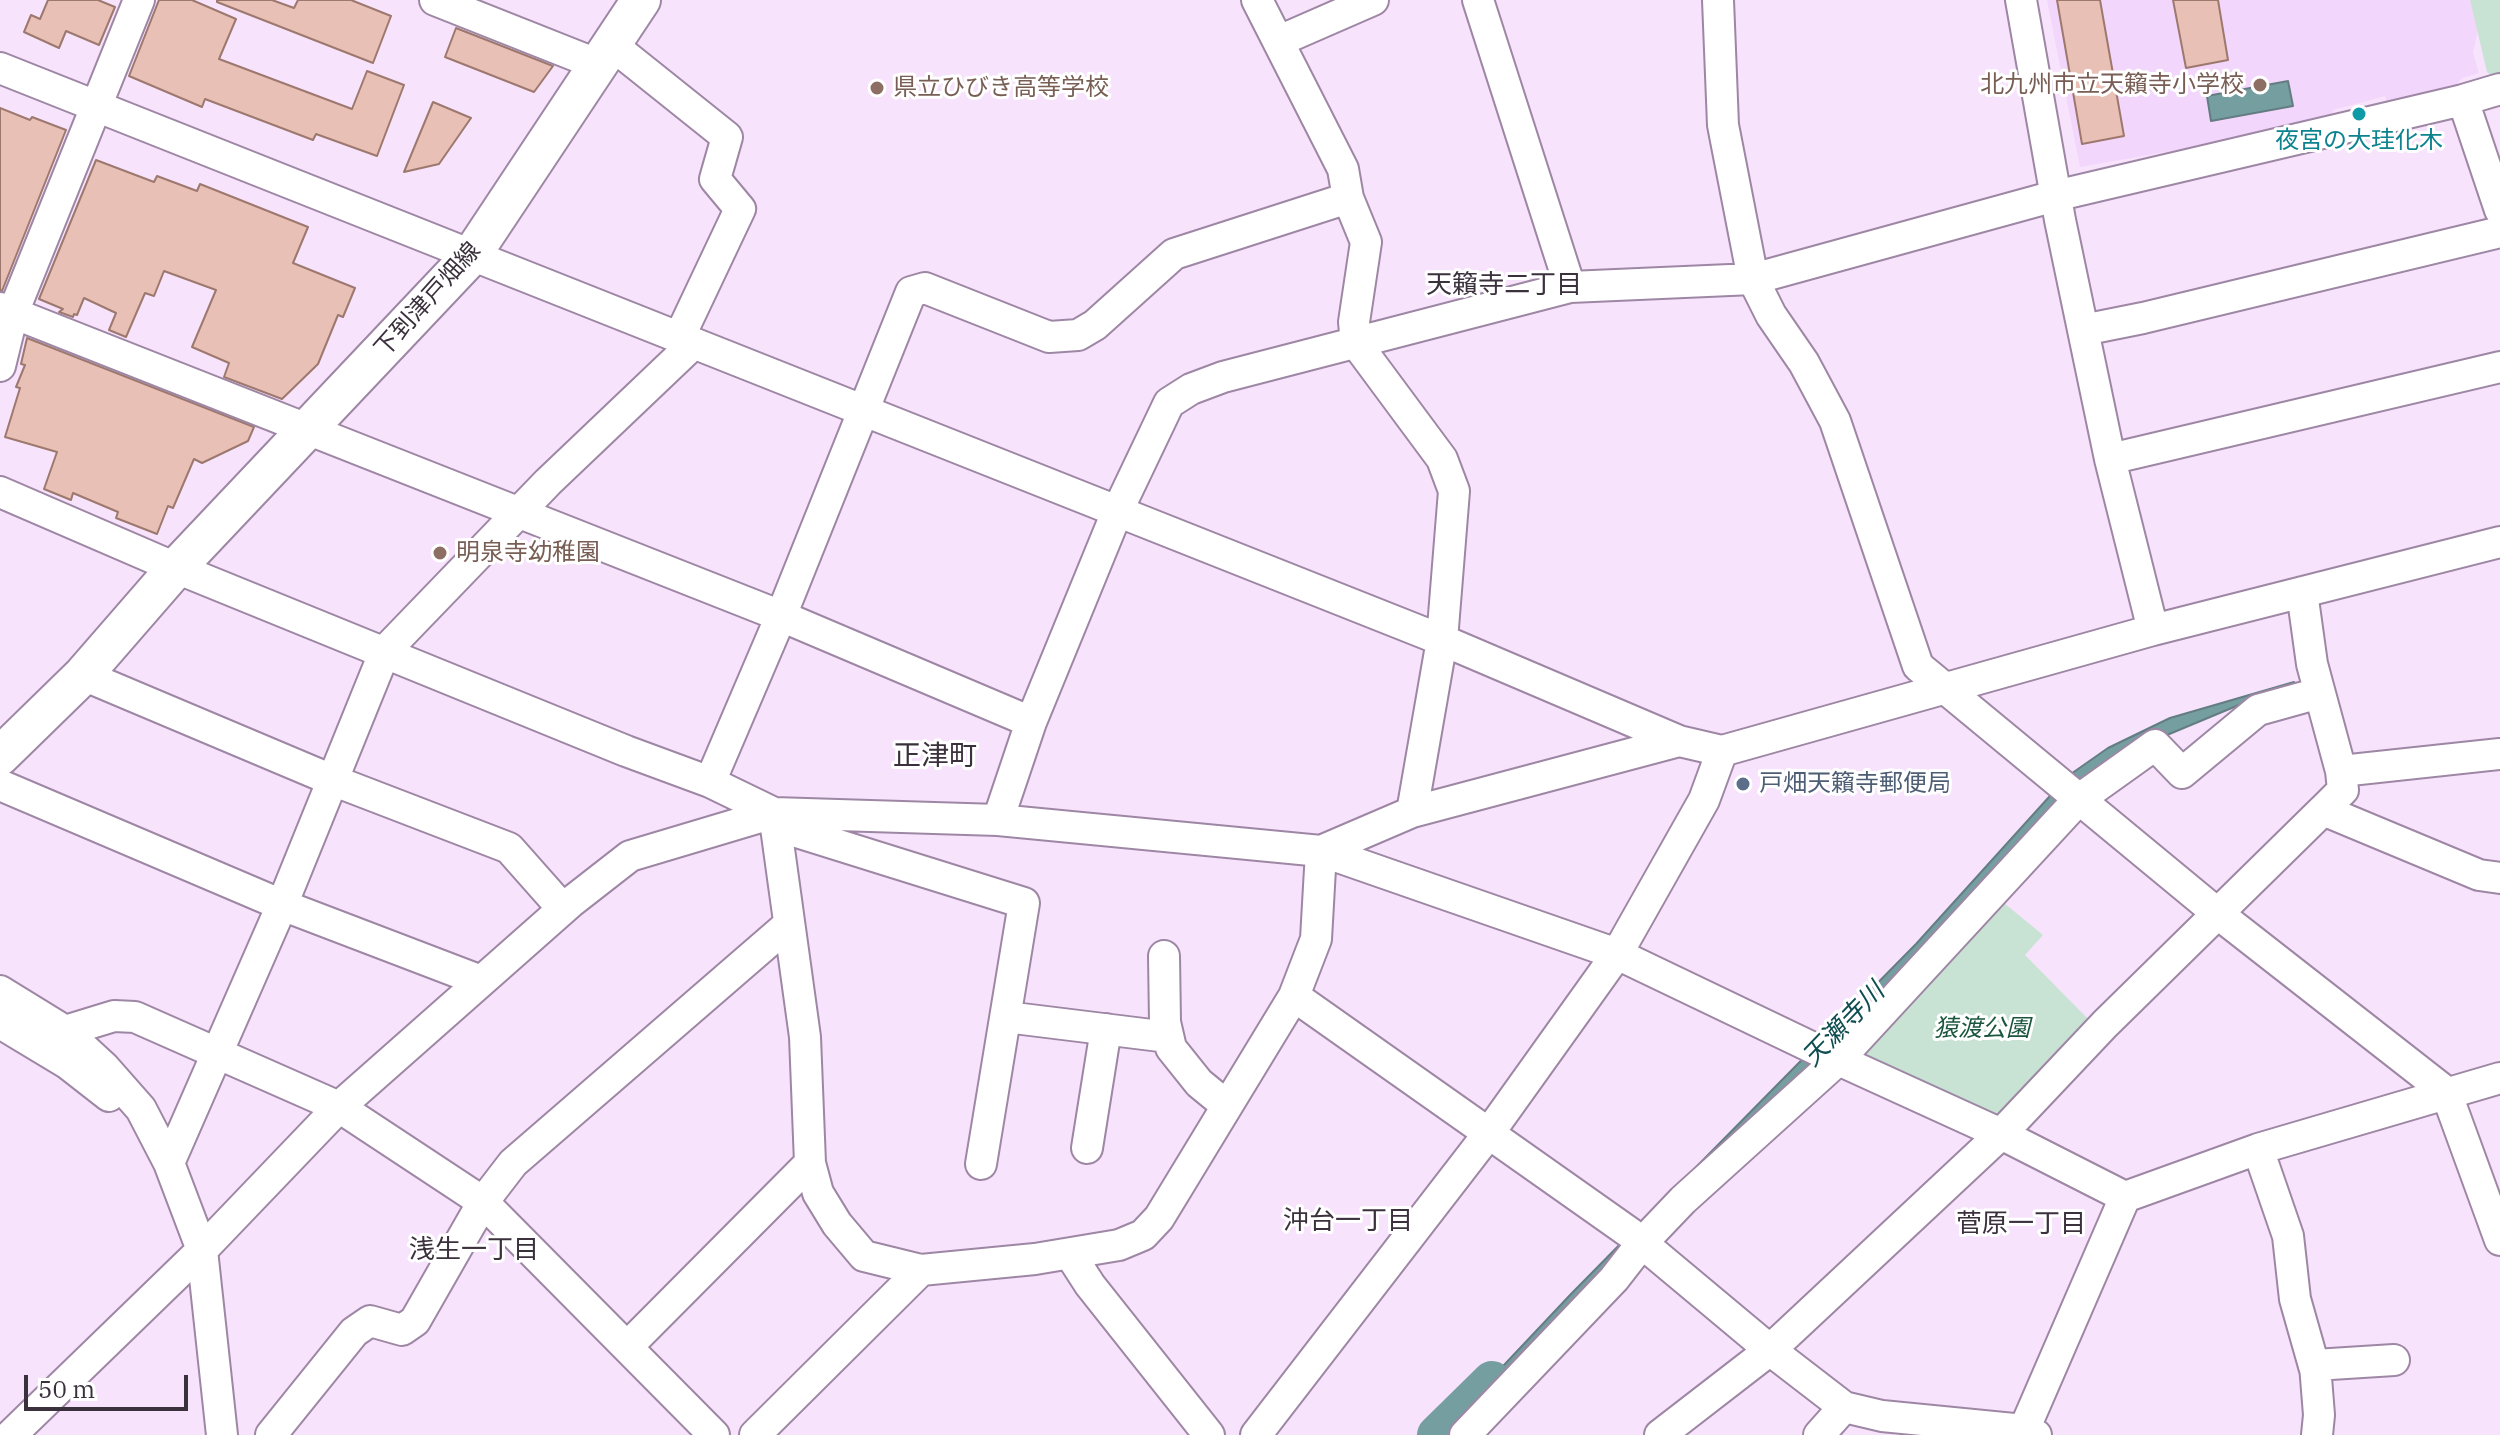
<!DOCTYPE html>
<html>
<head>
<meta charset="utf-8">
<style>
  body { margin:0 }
  #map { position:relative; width:2500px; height:1435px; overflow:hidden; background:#f7e3fc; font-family:"IBM Plex Serif",serif }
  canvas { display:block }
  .scale { position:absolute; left:24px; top:1375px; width:164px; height:36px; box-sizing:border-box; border:4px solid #3b313d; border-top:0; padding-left:10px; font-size:24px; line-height:28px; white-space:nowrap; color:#3b313d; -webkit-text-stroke:6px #fff; paint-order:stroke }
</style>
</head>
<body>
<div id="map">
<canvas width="2500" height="1435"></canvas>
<div class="scale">50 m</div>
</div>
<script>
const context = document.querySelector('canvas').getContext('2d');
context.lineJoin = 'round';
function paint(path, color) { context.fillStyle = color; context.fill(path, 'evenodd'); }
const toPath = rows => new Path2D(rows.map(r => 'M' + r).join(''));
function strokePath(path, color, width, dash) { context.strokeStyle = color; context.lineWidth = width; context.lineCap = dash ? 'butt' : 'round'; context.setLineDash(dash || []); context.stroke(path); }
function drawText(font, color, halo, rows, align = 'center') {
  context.font = font + ' "IBM Plex Serif","Noto Sans JP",serif'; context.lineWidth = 6; context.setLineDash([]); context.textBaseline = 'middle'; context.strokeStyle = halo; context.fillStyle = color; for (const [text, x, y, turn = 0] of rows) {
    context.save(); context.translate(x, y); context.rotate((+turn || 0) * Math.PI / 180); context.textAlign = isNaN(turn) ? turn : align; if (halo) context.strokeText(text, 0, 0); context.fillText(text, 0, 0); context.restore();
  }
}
paint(toPath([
  [2047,0,2470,0,2478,30,2473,53,2479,73,2462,78,2450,93,2389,108,2385,96,2333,110,2335,122,2080,167]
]), '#f3d6fb');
paint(toPath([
  [2470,0,2500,0,2500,79,2496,79,2487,72],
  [1993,894,2043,935,2025,955,2096,1027,2000,1128,1846,1058]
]), '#c8e3d4');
const water = toPath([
  [2288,81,2293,106,2211,121,2207,96,2288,81],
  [2294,682,2143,745,1814,1066,1457,1435,1438,1435,1571,1294,1916,944,2068,776,2108,748,2170,718,2294,682]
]);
paint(water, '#759ea1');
strokePath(water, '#647d83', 2);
strokePath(toPath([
  [1437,1435,1492,1381]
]), '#759ea1', 40);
const building = toPath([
  [48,0,98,0,115,7,99,45,66,31,59,48,24,32,31,15,40,19,48,0],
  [159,0,192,0,236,19,219,59,352,109,367,71,404,85,377,156,316,134,313,140,205,99,202,107,129,76,159,0],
  [217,0,272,0,294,8,298,0,351,0,391,16,373,63,217,2,217,0],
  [2057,0,2100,0,2124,136,2082,144,2057,0],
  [2173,0,2218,0,2228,60,2186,68,2173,0],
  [456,28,553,66,534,92,445,57,456,28],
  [433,102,471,118,439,164,404,172,433,102],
  [0,108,30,120,32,117,66,130,2,291,0,290,0,108],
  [96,160,154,182,157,176,197,191,200,184,308,227,293,263,355,288,343,317,338,315,318,364,282,399,224,377,229,363,192,347,216,290,164,271,154,296,145,293,126,337,109,330,116,313,84,298,77,315,74,314,73,317,59,312,63,309,39,299,96,160],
  [27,338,254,427,248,441,202,463,194,459,173,508,168,506,157,534,116,518,118,512,73,493,71,500,44,489,57,452,5,437,20,388,16,387,25,365,21,364,27,338]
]);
paint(building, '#e8c0b5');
strokePath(building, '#9d786e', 2);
const minor = toPath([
  [435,0,599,65],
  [1257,0,1343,169,1348,198,1366,242,1354,322,1356,343,1442,459,1454,491,1442,640,1412,812],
  [1478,0,1570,287],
  [1718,0,1723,125,1753,279,1771,315,1804,363,1835,421,1918,666,2217,913,2446,1092,2500,1240],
  [2021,0,2060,220,2110,459,2153,630],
  [1279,41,1373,0],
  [612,45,727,137,715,179,740,209,679,338],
  [0,68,1442,640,1679,741,1722,751,2153,630,2500,542],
  [2463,100,2500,210],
  [0,308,781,616,1031,722],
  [2083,330,2143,318,2500,232],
  [0,366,13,313,139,0],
  [2110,459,2500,367],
  [0,492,176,568,626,751,710,782,774,813,800,833,1024,903,981,1164],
  [2302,592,2312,664,2341,771,2343,790,2323,810],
  [83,675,332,780,509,848,563,909],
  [2341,771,2500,754],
  [710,782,781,616,911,292,925,288,1049,337,1078,335,1095,325,1174,254,1348,198],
  [0,785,282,905,481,981],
  [774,813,805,1037,810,1163,818,1193,837,1224,864,1256,921,1270,1035,1259,1119,1245,1143,1235,1159,1218,1294,996,1316,939,1321,851],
  [998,820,1031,722,1117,512,1169,403,1191,389,1223,377,1570,287,1753,279,2055,196,2463,100,2500,89],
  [1321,851,1412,812,1679,741],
  [1164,956,1165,1022,1171,1048,1199,1083,1227,1106],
  [0,991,65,1031,104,1067,141,1109,169,1163,202,1250,222,1435],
  [1294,996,1630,1233,1770,1350,1844,1407,1882,1416,2024,1430,2036,1435],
  [1006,1017,1168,1037],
  [0,1023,68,1064,109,1096],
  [65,1031,114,1016,135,1017,339,1107,483,1202,714,1435],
  [1087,1148,1106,1029],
  [2258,1149,2288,1236,2295,1299,2316,1373],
  [169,1163,282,905,385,651,548,482,693,344],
  [1070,1254,1090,1285,1209,1435],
  [627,1347,810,1163],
  [2024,1430,2125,1197],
  [11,1435,202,1250,339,1107,571,902,630,856,774,813,998,820,1321,851,1617,954,1832,1057,2001,1134,2105,1024,2323,810,2479,875,2500,878],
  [271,1435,354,1332,370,1321,402,1330,415,1321,483,1202,513,1163,788,925],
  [755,1435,921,1270],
  [1256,1435,1489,1133,1617,954,1704,800,1722,751],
  [1465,1435,1614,1279,1642,1243,1683,1200,1838,1060,2078,800,2155,745,2182,773,2258,710,2319,693],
  [1660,1435,1770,1350,2001,1134,2125,1197,2258,1149,2500,1078],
  [1819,1435,1844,1407],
  [2317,1435,2319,1415,2315,1365,2394,1360]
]);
const major = toPath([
  [0,756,83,675,176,568,471,256,641,0]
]);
strokePath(minor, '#9e87a4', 34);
strokePath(major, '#9e87a4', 42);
strokePath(minor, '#fff', 30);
strokePath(major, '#fff', 38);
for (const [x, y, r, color] of [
  [2260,85,8,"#8d6e63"],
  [877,88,8,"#8d6e63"],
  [2359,114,8,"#0f9aa8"],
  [440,553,8,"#8d6e63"],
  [1743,784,8,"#5c6f8a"]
]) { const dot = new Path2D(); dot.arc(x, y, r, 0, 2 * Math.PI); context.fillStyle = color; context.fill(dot); strokePath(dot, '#fff', 3); }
drawText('24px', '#785e54', '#fff', [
  ["北九州市立天籟寺小学校",2244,85,"right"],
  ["県立ひびき高等学校",893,88],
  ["明泉寺幼稚園",456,553]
], 'left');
drawText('24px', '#0d838f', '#fff', [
  ["夜宮の大珪化木",2359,141]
]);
drawText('24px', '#3b313d', '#fff', [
  ["下到津戸畑線",428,300,-48]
]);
drawText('24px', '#4e5e75', '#fff', [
  ["戸畑天籟寺郵便局",1759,784]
], 'left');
drawText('italic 24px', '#1a563d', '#fff', [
  ["猿渡公園",1982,1029]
]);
drawText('26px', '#3b313d', '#fff', [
  ["天籟寺二丁目",1504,285],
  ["沖台一丁目",1348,1221],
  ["菅原一丁目",2021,1224],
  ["浅生一丁目",474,1250]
]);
drawText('italic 26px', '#0f4d51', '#fff', [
  ["天瀬寺川",1844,1025,-46]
]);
drawText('28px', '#3b313d', '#fff', [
  ["正津町",935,757]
]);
</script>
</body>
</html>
